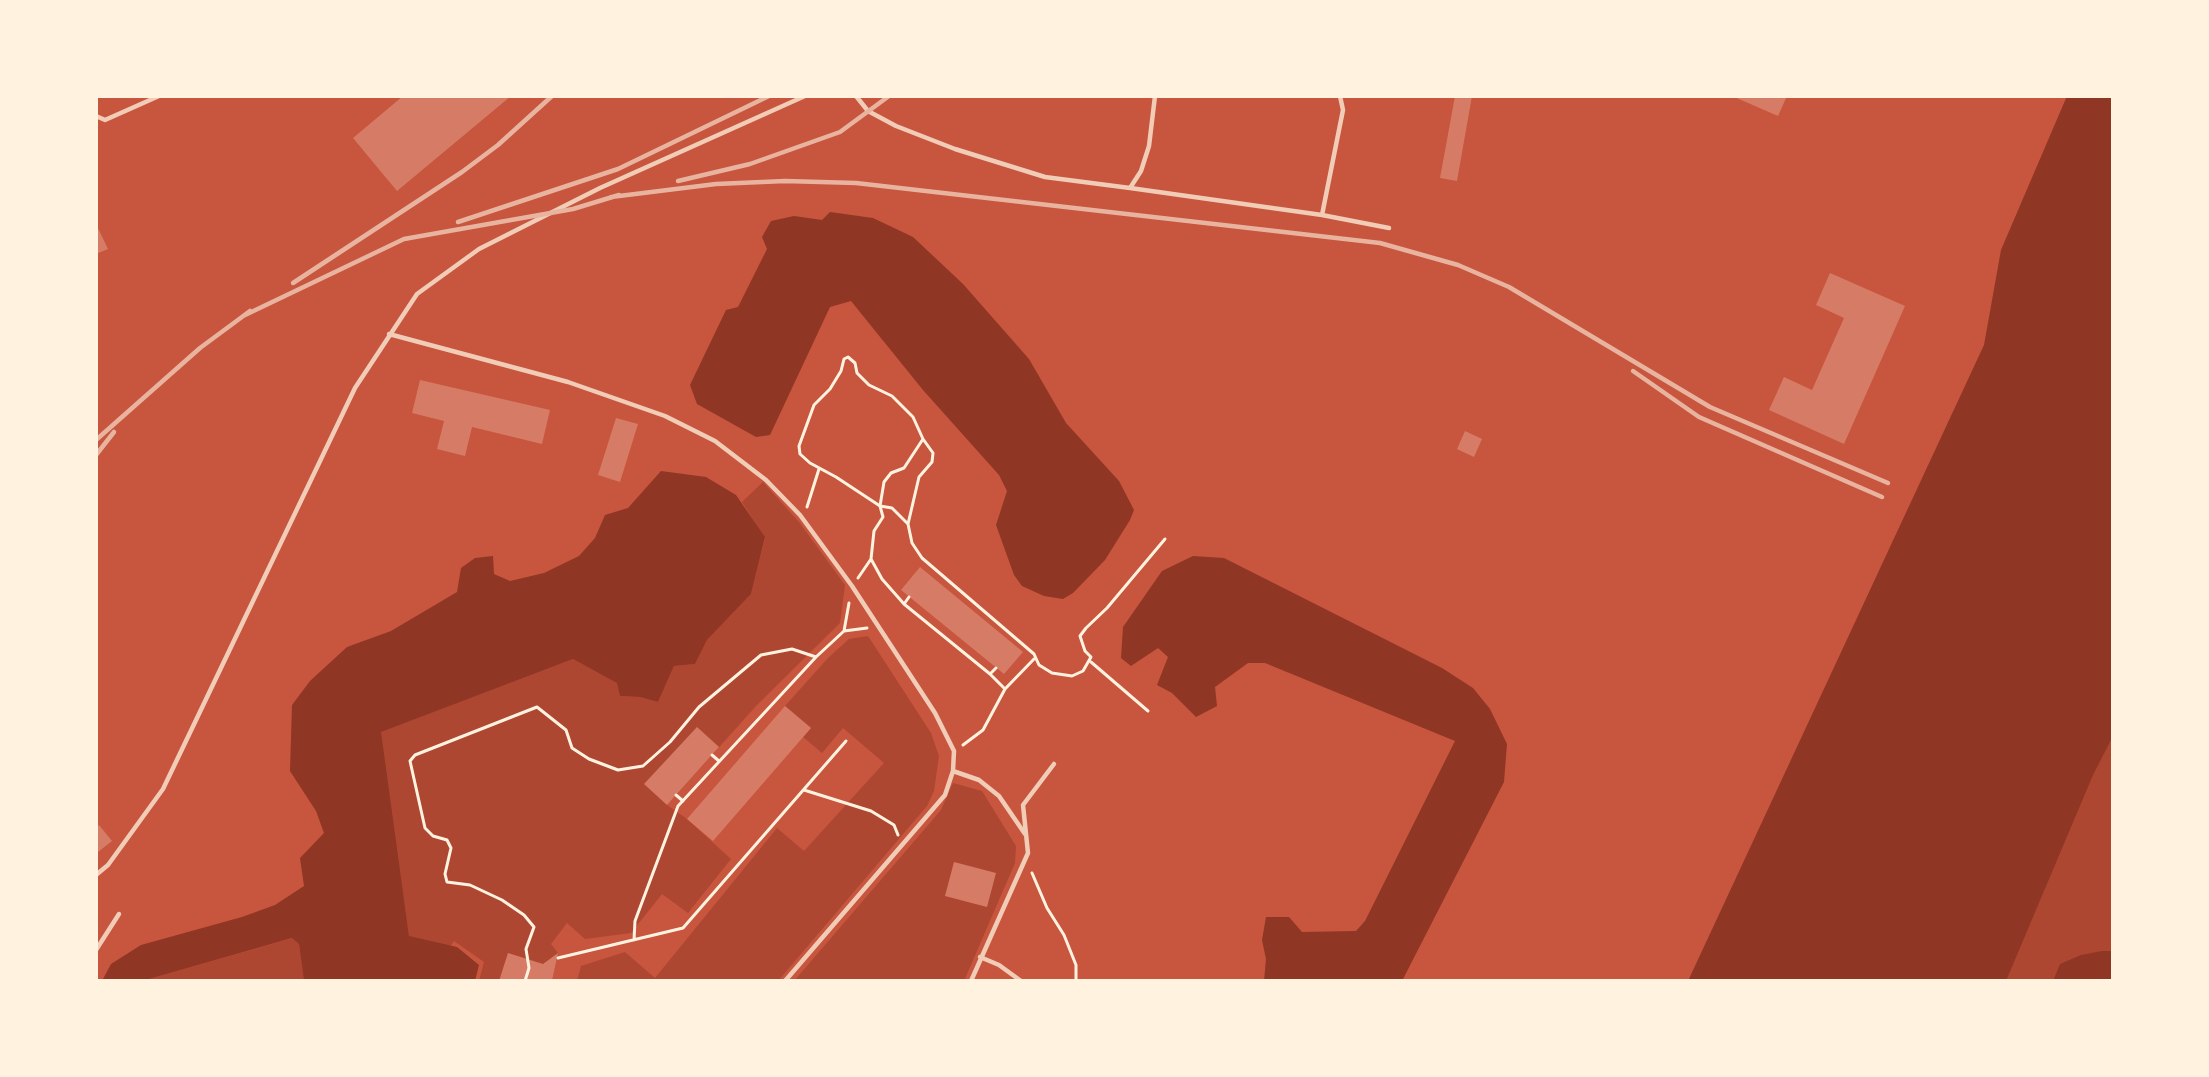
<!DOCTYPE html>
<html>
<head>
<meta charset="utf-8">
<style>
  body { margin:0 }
  #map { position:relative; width:2209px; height:1077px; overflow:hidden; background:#c8553d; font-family:Manrope,sans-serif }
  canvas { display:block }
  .frame { position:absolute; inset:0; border:98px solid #fff3e0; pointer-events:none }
</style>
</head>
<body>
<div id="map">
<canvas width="2209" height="1077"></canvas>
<div class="frame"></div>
</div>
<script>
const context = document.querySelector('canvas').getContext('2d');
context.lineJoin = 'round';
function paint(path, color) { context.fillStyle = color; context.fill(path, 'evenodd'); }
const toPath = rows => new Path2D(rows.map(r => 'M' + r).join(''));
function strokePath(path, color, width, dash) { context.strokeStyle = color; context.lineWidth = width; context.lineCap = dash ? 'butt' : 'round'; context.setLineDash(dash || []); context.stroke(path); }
paint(toPath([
  [763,482,799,522,845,585,840,623,757,705,667,805,687,819,731,859,688,913,662,894,631,933,585,939,567,923,551,944,558,953,552,981,479,981,484,962,454,941,449,948,409,936,380,732,573,659,618,683,620,696,640,697,658,702,674,666,695,664,707,640,751,594,765,538,742,502],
  [868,636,931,733,939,756,934,791,927,806,778,981,577,981,581,966,625,952,655,978,777,828,804,851,884,763,843,728,822,753,803,737,811,728,785,706,828,658,849,639],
  [2113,700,2113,981,1992,981],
  [953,783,982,791,1016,846,1015,863,964,981,794,981,941,810],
  [293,938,299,944,304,981,142,981]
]), '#ae4732');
paint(toPath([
  [2067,96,2113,96,2113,736,2093,775,2006,981,1688,981,1984,345,2001,250],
  [830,212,873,218,913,237,963,284,1029,359,1066,423,1119,481,1134,510,1130,520,1105,560,1073,593,1063,599,1044,596,1022,586,1014,575,996,525,1007,491,999,475,923,390,851,301,830,307,770,435,756,437,697,404,690,385,726,310,738,307,767,249,762,237,771,221,794,216,822,220],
  [661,471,706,477,736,495,765,537,751,594,707,640,695,664,674,666,658,702,640,697,620,696,617,683,573,659,381,732,409,936,457,947,479,965,475,981,304,981,299,944,292,938,142,981,102,981,111,964,141,945,242,917,275,905,304,886,300,858,324,833,316,811,290,771,292,705,310,681,347,647,391,631,457,592,461,568,475,558,493,556,494,574,510,581,544,573,579,556,595,538,605,515,628,508],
  [1193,556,1224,558,1442,668,1473,688,1490,709,1507,744,1504,782,1402,981,1264,981,1266,959,1262,940,1266,917,1289,917,1302,932,1356,931,1365,921,1455,741,1265,663,1248,663,1215,687,1217,706,1196,717,1172,693,1157,685,1168,657,1158,648,1131,666,1121,658,1123,627,1162,571],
  [2102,951,2113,951,2113,981,2053,981,2060,964,2081,955]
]), '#8f3625');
paint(toPath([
  [403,96,511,96,397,191,353,138],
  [1455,96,1472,96,1457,181,1440,178],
  [1732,96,1787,96,1778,116],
  [96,224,108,249,96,254],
  [1830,273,1905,306,1844,444,1769,410,1784,377,1812,390,1844,318,1816,305],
  [420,380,550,410,542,444,472,427,465,456,437,449,444,421,412,413],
  [616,418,638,424,620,482,598,475],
  [1465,431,1482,439,1474,457,1457,449],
  [920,567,1023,652,1004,674,901,590],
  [785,706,811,728,713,841,687,819],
  [697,727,719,747,667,805,644,784],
  [99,825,112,841,98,852,96,827],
  [954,862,996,873,987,907,945,896],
  [508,953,543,964,558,953,552,981,499,981]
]), '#d67c66');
strokePath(toPath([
  [923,439,933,453,932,462,919,477,908,524,912,543,922,558,1034,654,1039,665,1052,673,1072,676,1083,671,1091,657,1085,651,1080,636,1086,628,1107,608,1165,539],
  [807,507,819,469],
  [871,559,882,579,904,604,909,597],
  [858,578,871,559,874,531,883,517,880,506,884,482,891,473,904,468,923,439,913,417,892,396,869,385,857,373,855,363,848,357,844,359,841,371,830,389,814,405,799,446,800,454,810,463,836,477,880,506,892,508,908,524],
  [904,604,990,674,996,668],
  [844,631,849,603],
  [1091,662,1148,711],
  [990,674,1005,689],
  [963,745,983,730,1005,689,1034,659],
  [712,755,719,761],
  [804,790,871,811,894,825,898,835],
  [676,795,683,801],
  [1032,873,1047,908,1064,935,1076,965,1076,981],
  [634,940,635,921,678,806,816,657],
  [558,958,683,928,846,741],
  [525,981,529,968,526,949,534,927,524,915,502,900,470,885,447,882,445,874,451,848,447,840,433,836,425,828,410,761,415,755,537,707,566,730,572,748,589,759,618,770,643,766,670,742,699,707,761,655,792,649,816,657,844,631,867,628]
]), '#fff3e0', 3);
strokePath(toPath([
  [856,96,868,111,896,126,955,149,1045,177,1130,188,1141,171,1149,146,1155,96],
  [96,116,105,120,159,96],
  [1130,188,1322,215,1389,228],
  [1322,215,1343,110,1340,96],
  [389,334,568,382,665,416,715,441,766,480,800,515,852,586,935,713,954,751,953,771,945,795,785,981],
  [953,771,979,780,999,796,1025,834],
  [96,875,108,865,163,789,355,388,417,294,479,249,600,188,805,96],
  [96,950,119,914],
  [980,957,999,965,1021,981],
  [971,981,1028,853,1023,805,1054,764]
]), '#f1ccb7', 4.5);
strokePath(toPath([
  [678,181,750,164,840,132,889,96],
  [611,197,716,184,785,181,856,183,1380,243,1458,265,1509,287,1710,407,1888,483],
  [458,222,618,169,769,96],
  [293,283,462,172,498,145,552,96],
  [243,316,404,239,573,209,619,195],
  [1633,371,1699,417,1882,497],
  [96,440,200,348,250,311],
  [96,455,114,432]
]), '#e9b49f', 4.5);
</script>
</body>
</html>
